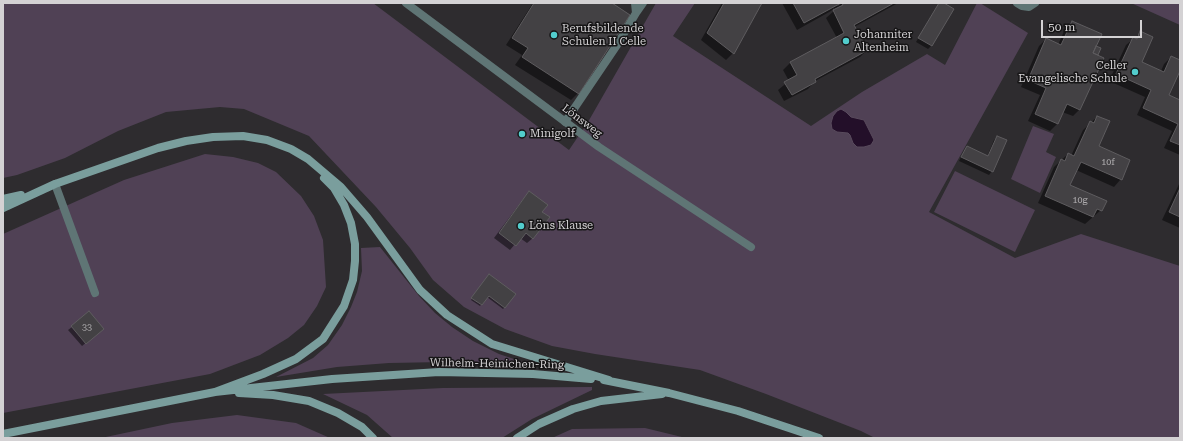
<!DOCTYPE html>
<html>
<head>
<meta charset="utf-8">
<style>
  body { margin:0 }
  #map { position:relative; width:1183px; height:441px; overflow:hidden; background:#2e2c2f; font-family:"Roboto Serif",serif }
  canvas { display:block }
  .frame { position:absolute; inset:0; border:4px solid #d4d2d4; pointer-events:none }
  .scale { position:absolute; left:1041px; top:20px; width:101px; height:18px; box-sizing:border-box; border:2px solid #d4d2d4; border-top:0; padding-left:5px; font-size:12px; line-height:14px; white-space:nowrap; color:#d4d2d4; -webkit-text-stroke:3px #161516; paint-order:stroke }
</style>
</head>
<body>
<div id="map">
<canvas width="1183" height="441"></canvas>
<div class="frame"></div>
<div class="scale">50 m</div>
</div>
<script>
const context = document.querySelector('canvas').getContext('2d');
context.lineJoin = 'round';
function paint(path, color) { context.fillStyle = color; context.fill(path, 'evenodd'); }
const toPath = rows => new Path2D(rows.map(r => 'M' + r).join(''));
function strokePath(path, color, width, dash) { context.strokeStyle = color; context.lineWidth = width; context.lineCap = dash ? 'butt' : 'round'; context.setLineDash(dash || []); context.stroke(path); }
function drawText(font, color, halo, rows, align = 'center') {
  context.font = font + ' "Roboto Serif",serif'; context.lineWidth = 3; context.setLineDash([]); context.textBaseline = 'middle'; context.strokeStyle = halo; context.fillStyle = color; for (const [text, x, y, turn = 0] of rows) {
    context.save(); context.translate(x, y); context.rotate((+turn || 0) * Math.PI / 180); context.textAlign = isNaN(turn) ? turn : align; if (halo) context.strokeText(text, 0, 0); context.fillText(text, 0, 0); context.restore();
  }
}
paint(toPath([
  [3,3,373,3,569,150,588,122,656,3,695,3,673,36,811,126,862,92,927,54,945,65,977,3,980,3,1028,33,929,212,1015,258,1081,234,1180,266,1180,438,875,438,861,431,766,394,700,370,595,354,552,346,505,329,464,307,433,280,410,248,376,207,309,136,244,109,220,107,166,112,118,131,65,158,17,175,3,178],
  [1131,3,1180,3,1180,25],
  [1033,126,1054,134,1046,152,1056,157,1040,193,1011,179],
  [205,154,233,157,258,163,276,172,301,196,314,216,323,240,326,287,317,306,304,325,288,338,260,355,210,374,3,413,3,234,124,180],
  [955,171,1035,210,1015,252,934,212],
  [380,247,419,296,435,313,452,327,473,341,499,354,529,364,444,362,389,363,337,367,276,377,313,358,328,345,342,325,351,307,357,292,362,271,361,248],
  [592,387,592,390,532,419,502,438,393,438,367,415,323,394,443,388],
  [237,415,296,423,330,438,101,438,172,423],
  [645,428,686,438,552,438,572,429]
]), '#504155');
const water = toPath([
  [841,109,846,112,851,117,864,120,874,140,871,145,864,147,857,147,853,143,850,135,848,133,837,132,832,129,831,123,833,116,837,111,841,109]
]);
paint(water, '#230f29');
strokePath(water, '#584a5c', 1);
paint(toPath([
  [533,3,610,3,629,16,578,93,571,100,515,65,522,55,506,45],
  [722,3,761,3,733,53,726,60,701,40],
  [782,3,839,3,837,5,838,6,841,3,898,3,854,27,867,50,860,57,815,81,808,89,784,101,778,90,789,81,783,70,790,63,837,38,826,18,835,10,834,8,831,11,797,30],
  [939,3,952,9,931,46,928,49,916,42],
  [1072,22,1098,55,1080,109,1073,116,1062,112,1057,124,1050,131,1028,121,1040,95,1021,87,1039,46,1046,39,1058,45,1065,29],
  [1140,33,1141,62,1161,71,1164,64,1171,57,1180,61,1180,69,1168,96,1180,101,1180,155,1164,148,1172,131,1137,115,1145,97,1109,81,1126,45],
  [1097,117,1098,147,1121,179,1114,187,1076,170,1069,185,1101,210,1085,224,1038,203,1054,167,1068,154,1071,156,1083,130],
  [998,137,992,171,989,175,959,161,964,151,968,147,987,157,994,140],
  [1180,182,1180,228,1162,220],
  [529,192,533,238,527,243,520,238,510,250,494,238,524,198],
  [488,277,505,307,503,309,487,297,480,306,471,300],
  [72,327,99,332,82,346,68,330]
]), '#0007');
const building = toPath([
  [534,3,612,3,630,15,579,94,522,57,528,48,512,38,534,3],
  [724,3,762,3,734,54,707,33,724,3],
  [793,3,841,3,804,23,793,3],
  [842,3,894,3,854,25,868,50,815,79,816,82,792,95,784,82,797,75,790,62,844,33,833,10,843,5,842,3],
  [939,3,944,3,954,9,932,46,918,38,939,3],
  [1072,21,1102,34,1093,53,1104,58,1080,110,1067,104,1058,124,1035,114,1046,88,1028,80,1046,38,1061,45,1072,21],
  [1140,31,1153,37,1142,62,1164,72,1171,56,1180,60,1180,71,1169,95,1180,100,1180,145,1170,141,1178,124,1143,108,1151,90,1116,74,1133,37,1137,39,1140,31],
  [1096,46,1101,48,1098,55,1093,53,1096,46],
  [1097,116,1110,121,1099,146,1130,160,1122,180,1081,162,1070,185,1107,201,1102,211,1097,209,1093,217,1045,196,1061,159,1065,161,1068,153,1074,156,1090,121,1094,123,1097,116],
  [997,136,1007,140,993,172,961,157,967,146,988,156,997,136],
  [1180,188,1180,217,1169,212,1180,188],
  [529,191,548,205,542,212,550,217,533,239,526,233,516,246,499,233,529,191],
  [489,274,516,294,505,308,489,296,482,305,471,298,489,274],
  [89,311,104,329,86,344,71,326,89,311]
]);
paint(building, '#434144');
strokePath(building, '#5e5c5f', 1);
strokePath(toPath([
  [636,13,643,3],
  [565,122,617,45,636,13,635,3],
  [55,184,95,293]
]), '#5f7575', 8);
strokePath(toPath([
  [406,3,599,147,751,247],
  [1017,3,1022,6,1029,7,1035,3]
]), '#5f7575', 8);
strokePath(toPath([
  [3,199,21,195],
  [3,208,55,184,158,148,186,141,213,137,243,136,267,140,291,149,308,159,341,187,367,217,420,290,447,315,492,344,609,380],
  [604,380,669,393,738,411,819,438],
  [215,392,332,379,439,372,533,374,591,379],
  [239,393,273,395,309,401,338,413,362,427,373,438],
  [3,434,215,392,263,374,296,359,323,339,344,306,353,280,355,261,355,244,351,223,344,205,334,188,324,178],
  [517,438,539,424,573,409,601,401,662,394]
]), '#7a9e9d', 8);
for (const [x, y, r, color] of [
  [554,35,4,"#52cdcd"],
  [846,41,4,"#52cdcd"],
  [1135,72,4,"#52cdcd"],
  [522,134,4,"#52cdcd"],
  [521,226,4,"#52cdcd"]
]) { const dot = new Path2D(); dot.arc(x, y, r, 0, 2 * Math.PI); context.fillStyle = color; context.fill(dot); strokePath(dot, '#161516', 1.5); }
drawText('9px', '#b0aeb0', null, [
  ["10f",1108,162],
  ["10g",1080,200],
  ["33",87,327]
]);
drawText('11px', '#d4d2d4', '#161516', [
  ["Berufsbildende",562,29],
  ["Schulen II Celle",562,42],
  ["Johanniter",854,35],
  ["Altenheim",854,48],
  ["Celler",1127,66,"right"],
  ["Evangelische Schule",1127,79,"right"],
  ["Minigolf",530,134],
  ["Löns Klause",529,226]
], 'left');
drawText('11px', '#d4d2d4', '#161516', [
  ["Lönsweg",582,121,37],
  ["Wilhelm-Heinichen-Ring",497,364,1]
]);
</script>
</body>
</html>
